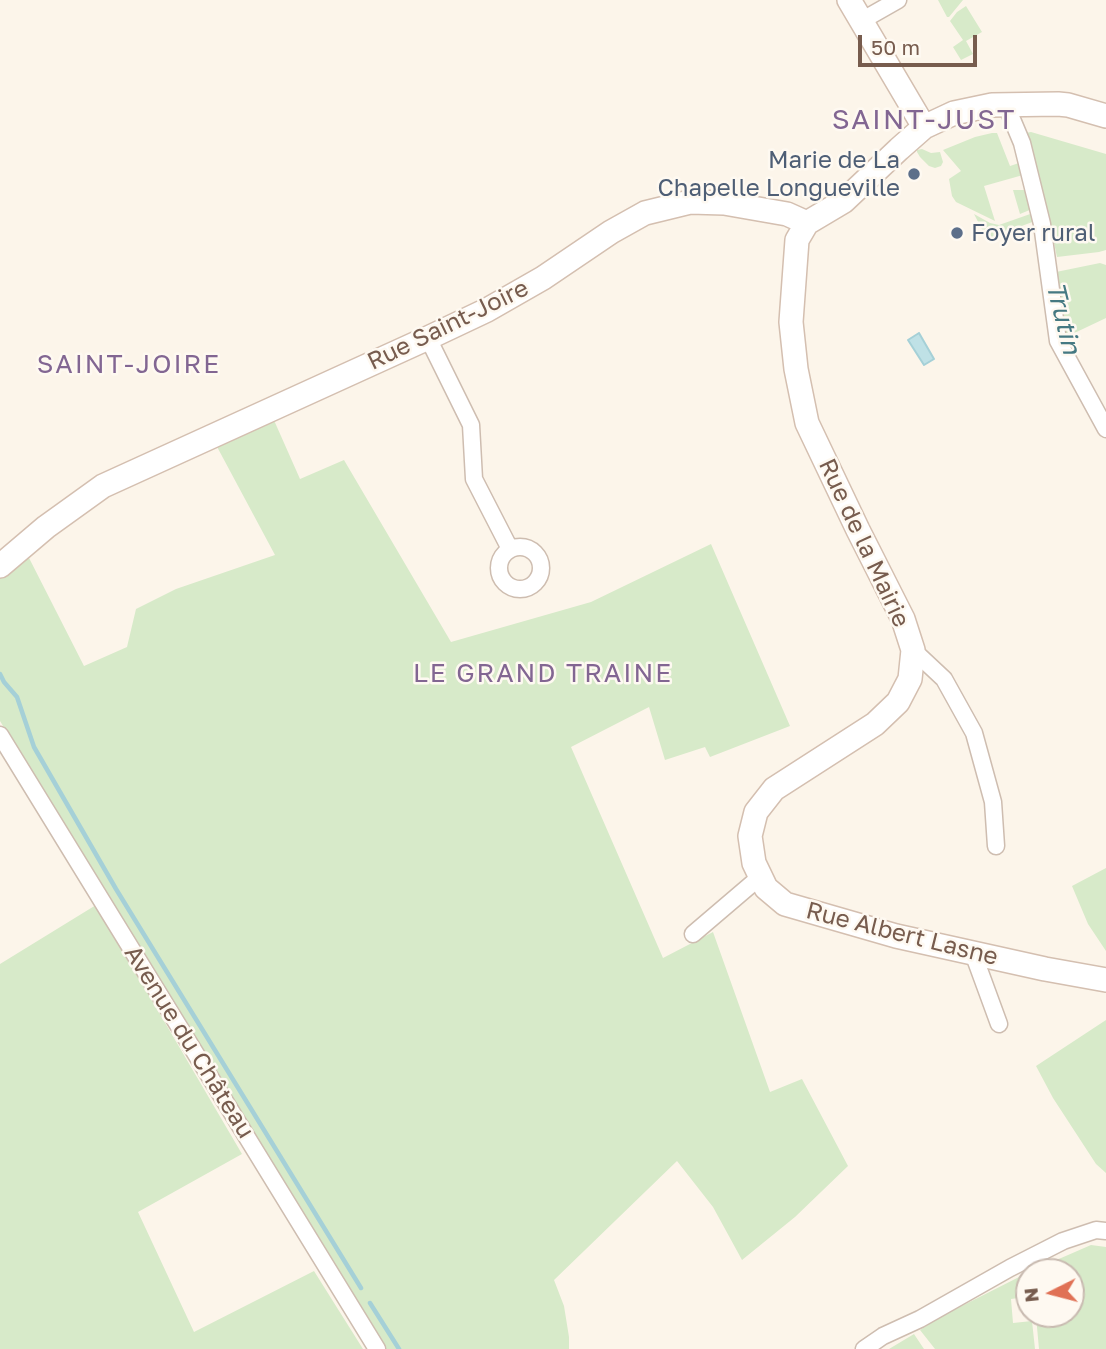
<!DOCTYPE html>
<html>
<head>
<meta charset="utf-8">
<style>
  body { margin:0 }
  #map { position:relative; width:1106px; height:1349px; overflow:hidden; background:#fcf5ea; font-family:"Golos Text",sans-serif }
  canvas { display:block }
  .north { position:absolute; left:1015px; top:1258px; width:70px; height:70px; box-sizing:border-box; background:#fef9f1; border:2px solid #c8bab0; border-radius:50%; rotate:264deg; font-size:19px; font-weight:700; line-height:28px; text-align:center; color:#775c4e }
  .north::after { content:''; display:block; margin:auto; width:24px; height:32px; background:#e07155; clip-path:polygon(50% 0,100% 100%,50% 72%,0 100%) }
  .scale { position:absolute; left:858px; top:35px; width:119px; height:32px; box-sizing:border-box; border:4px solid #775c4e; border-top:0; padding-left:9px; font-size:21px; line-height:24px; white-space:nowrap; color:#775c4e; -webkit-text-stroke:5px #fef9f1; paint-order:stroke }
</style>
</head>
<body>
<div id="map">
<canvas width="1106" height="1349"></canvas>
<div class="north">N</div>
<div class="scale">50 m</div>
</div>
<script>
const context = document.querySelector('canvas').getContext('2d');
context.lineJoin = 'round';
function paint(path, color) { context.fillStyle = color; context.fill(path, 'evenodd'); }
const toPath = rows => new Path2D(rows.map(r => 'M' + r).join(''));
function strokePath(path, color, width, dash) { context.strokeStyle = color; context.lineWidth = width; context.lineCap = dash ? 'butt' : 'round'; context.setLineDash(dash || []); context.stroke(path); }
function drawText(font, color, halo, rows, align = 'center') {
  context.font = font + ' "Golos Text",sans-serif'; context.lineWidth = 5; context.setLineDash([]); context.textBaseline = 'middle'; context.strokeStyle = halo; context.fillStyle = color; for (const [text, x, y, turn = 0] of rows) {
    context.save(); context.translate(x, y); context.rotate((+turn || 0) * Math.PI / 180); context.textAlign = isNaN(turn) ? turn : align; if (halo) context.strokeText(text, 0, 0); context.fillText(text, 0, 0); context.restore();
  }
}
paint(toPath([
  [938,0,963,0,949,17,947,17],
  [966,6,982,32,966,41,973,54,961,60,953,47,963,40,950,21,957,12],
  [1031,132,1106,154,1106,250,1099,252,1057,257,1044,196,1025,133],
  [992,133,997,133,1010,166,1019,163,1023,175,984,186,995,221,956,202,952,196,949,179,961,171,943,150,975,137],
  [922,149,931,153,940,152,943,162,941,166,935,168,929,166,920,157,917,152,917,150],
  [1013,190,1028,190,1032,209,1020,214],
  [1033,213,1035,221,987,239,974,214,990,223,999,225],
  [1100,263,1106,265,1106,318,1066,337,1061,316,1056,272],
  [273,418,300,479,344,460,451,642,591,602,711,544,790,726,710,757,705,747,665,760,649,707,571,747,663,958,713,932,770,1092,802,1079,848,1166,795,1217,742,1260,713,1207,677,1161,554,1280,564,1306,569,1337,569,1349,385,1349,0,721,0,578,27,554,84,666,127,647,136,609,176,589,275,555,215,443],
  [1106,868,1106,951,1088,924,1072,886],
  [96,905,242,1154,138,1212,194,1332,314,1271,363,1349,0,1349,0,964],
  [1106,1020,1106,1173,1096,1164,1053,1098,1036,1066],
  [1091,1245,1106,1247,1106,1349,1039,1349,1036,1316,1071,1314,1071,1272,1029,1272],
  [1029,1272,1029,1293,1026,1293,1026,1297,1011,1299,1013,1323,1032,1321,1035,1349,935,1349,920,1330,940,1317],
  [914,1334,924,1349,889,1349]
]), '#d7eac9');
const water = toPath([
  [919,333,934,359,924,365,908,340,919,333]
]);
paint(water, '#bfe1e6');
strokePath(water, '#a5d0d7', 2);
strokePath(toPath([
  [0,674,4,682,17,697,34,747,116,889,361,1288],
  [370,1303,399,1349]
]), '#a5d0d7', 4.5);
const street = toPath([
  [861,21,898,0],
  [1006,105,1022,143,1042,224,1058,341,1106,429],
  [428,338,471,425,474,479,510,549],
  '499 568a21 21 0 1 1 42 0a21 21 0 1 1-42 0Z',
  [913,650,944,679,974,733,993,802,996,846],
  [0,735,377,1349],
  [693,934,761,876],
  [973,953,999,1024],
  [864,1349,883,1336,920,1319,1010,1268,1063,1241,1096,1230,1106,1231]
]);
const secondary = toPath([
  [849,0,924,127],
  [807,223,797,240,791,322,796,369,807,423,858,530,903,619,913,650,910,679,898,702,875,724,774,789,756,812,750,836,754,863,766,888,785,904,896,936,1045,969,1106,980],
  [807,223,844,201,899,149,924,127,954,113,992,105,1058,104,1068,105,1106,116],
  [0,566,46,527,103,486,428,338,487,310,543,278,611,232,645,213,690,202,724,203,787,214,807,223]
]);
strokePath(street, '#cebdb0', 19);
strokePath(secondary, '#d4bfb0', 26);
strokePath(street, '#fff', 16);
strokePath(secondary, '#fff', 23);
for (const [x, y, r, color] of [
  [914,174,7,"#5c6f8a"],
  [957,233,7,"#5c6f8a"]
]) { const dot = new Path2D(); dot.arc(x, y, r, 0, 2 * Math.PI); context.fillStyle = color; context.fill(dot); strokePath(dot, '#fef9f1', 2.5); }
drawText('24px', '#4e5e75', '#fef9f1', [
  ["Marie de La",900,160],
  ["Chapelle Longueville",900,188],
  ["Foyer rural",971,233,"left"]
], 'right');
drawText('24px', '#775c4e', '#fef9f1', [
  ["Rue Saint-Joire",448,325,-26],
  ["Rue de la Mairie",864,543,65],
  ["Rue Albert Lasne",902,934,14],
  ["Avenue du Château",189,1042,58]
]);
drawText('italic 26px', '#457982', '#fef9f1', [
  ["Trutin",1063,318,76]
]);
context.letterSpacing = '2px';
drawText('26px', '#826692', '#fef9f1', [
  ["SAINT-JOIRE",129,365],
  ["LE GRAND TRAINE",543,674]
]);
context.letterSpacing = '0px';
context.letterSpacing = '2px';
drawText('28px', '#826692', '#fef9f1', [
  ["SAINT-JUST",924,120]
]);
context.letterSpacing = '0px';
</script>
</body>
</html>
